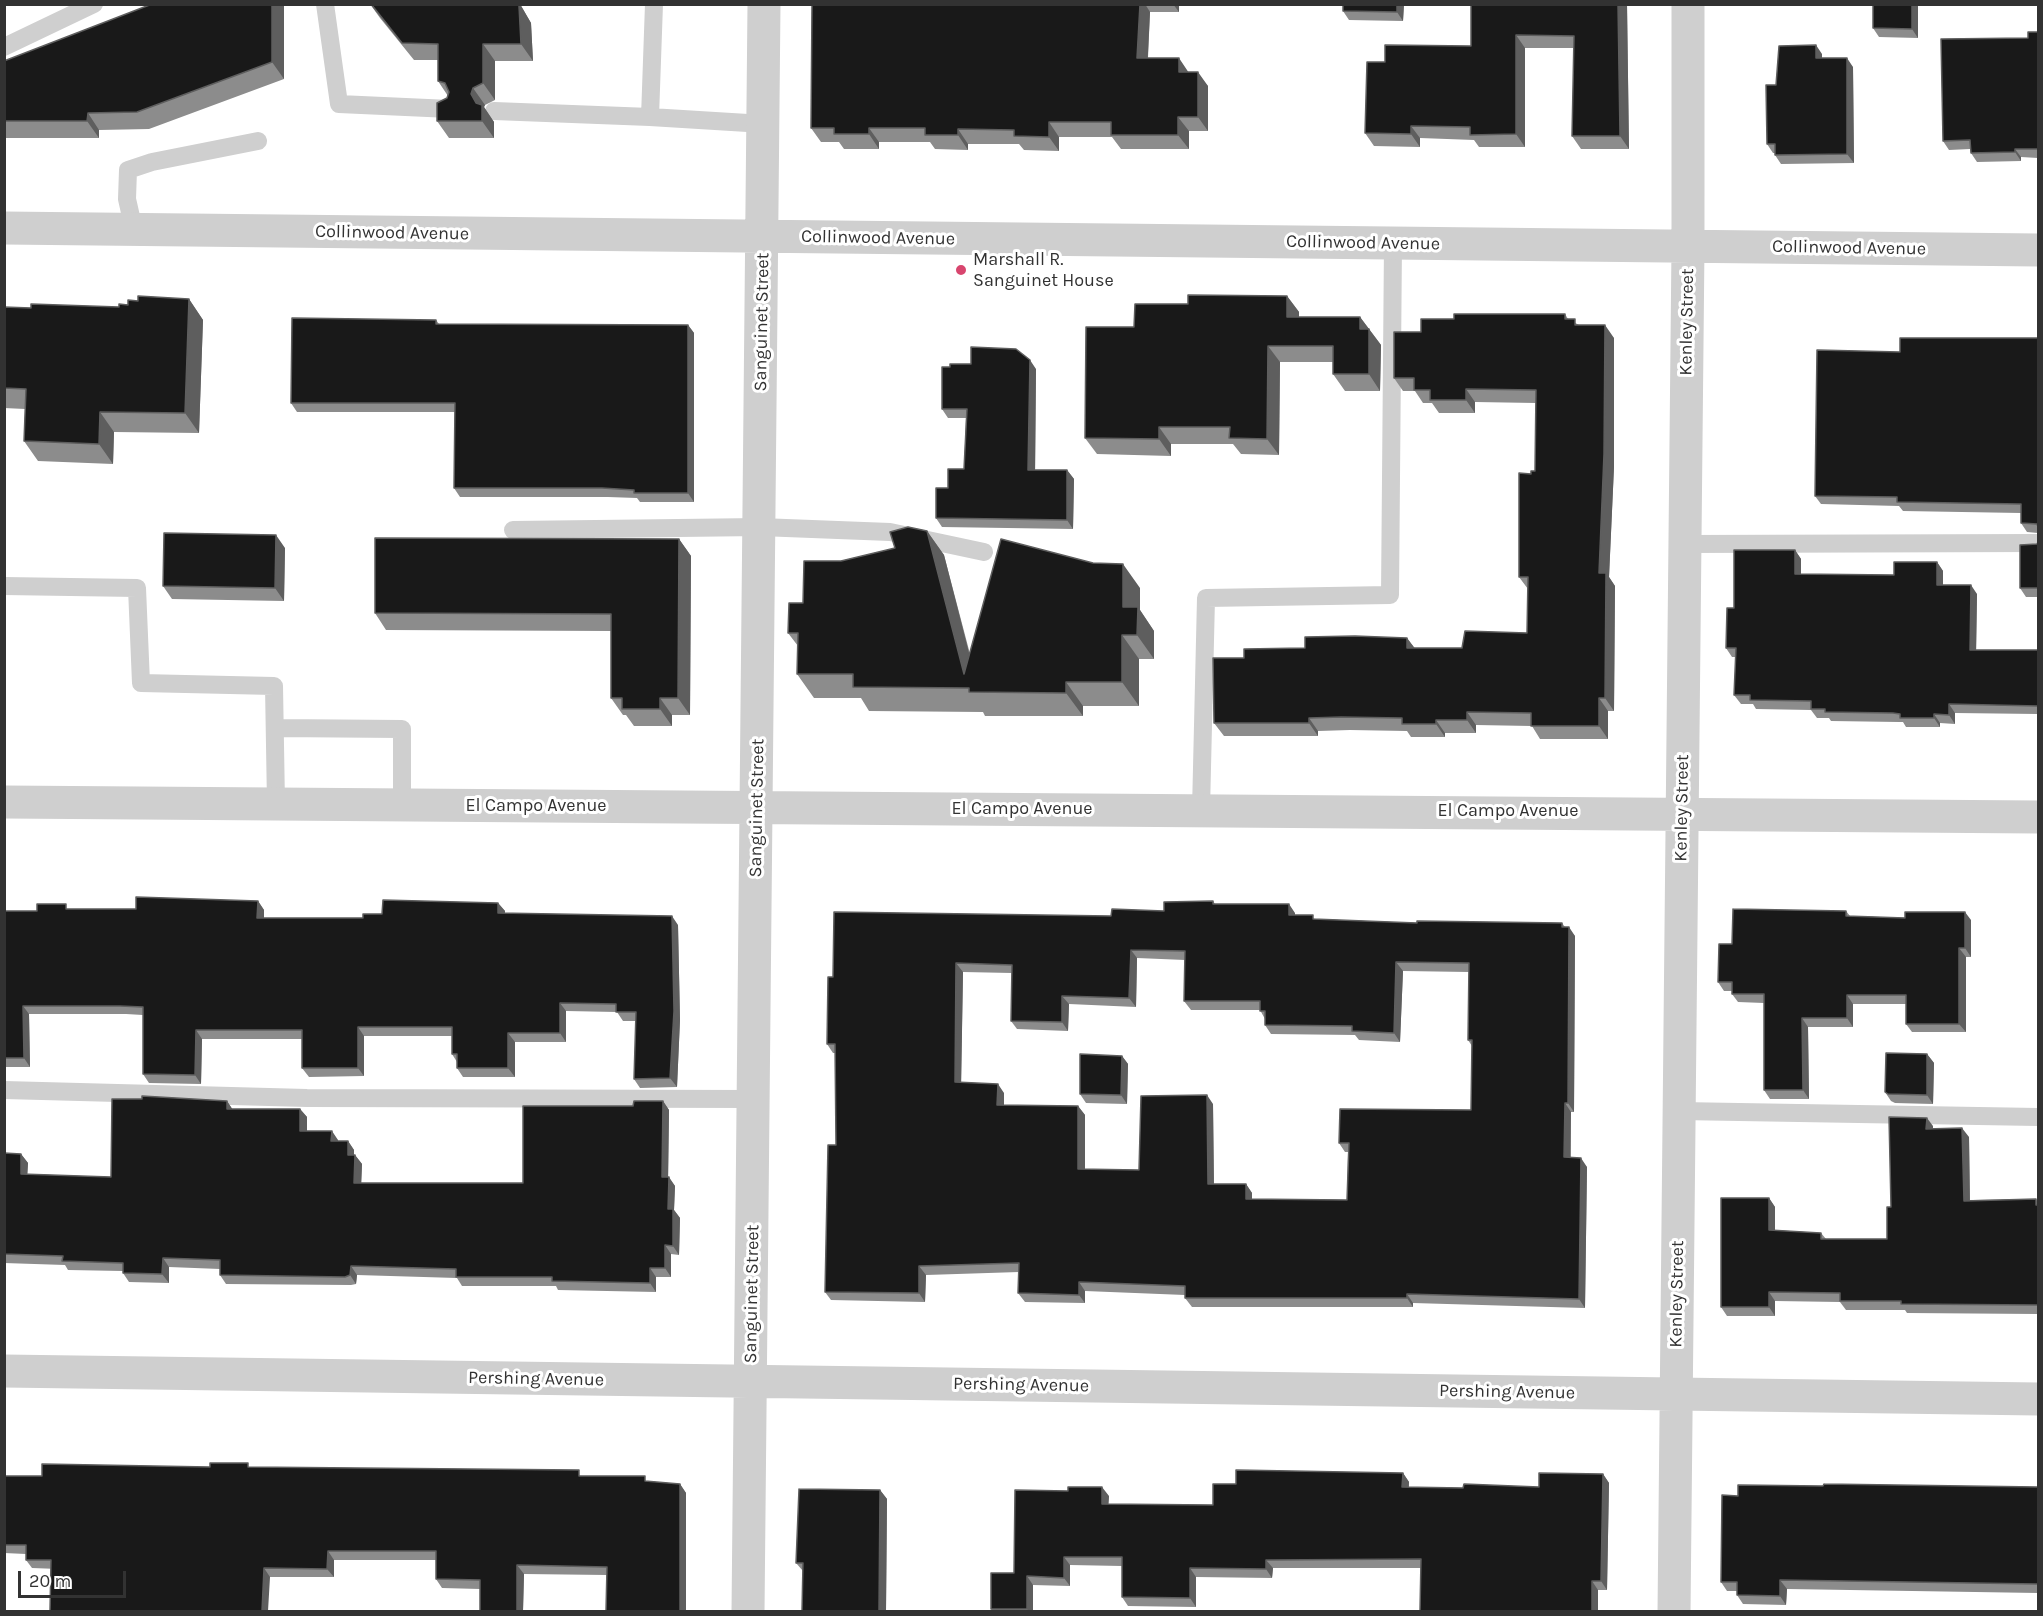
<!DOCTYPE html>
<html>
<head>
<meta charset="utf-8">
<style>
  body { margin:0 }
  #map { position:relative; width:2043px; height:1616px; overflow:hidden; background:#fff; font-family:Karla,sans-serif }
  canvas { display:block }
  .frame { position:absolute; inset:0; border:6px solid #323232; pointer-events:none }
  .scale { position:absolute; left:18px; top:1571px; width:108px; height:27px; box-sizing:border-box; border:3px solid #323232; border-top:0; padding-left:8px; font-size:18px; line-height:21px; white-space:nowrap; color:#323232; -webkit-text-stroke:4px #fff; paint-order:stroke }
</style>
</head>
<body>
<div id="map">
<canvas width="2043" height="1616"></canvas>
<div class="frame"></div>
<div class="scale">20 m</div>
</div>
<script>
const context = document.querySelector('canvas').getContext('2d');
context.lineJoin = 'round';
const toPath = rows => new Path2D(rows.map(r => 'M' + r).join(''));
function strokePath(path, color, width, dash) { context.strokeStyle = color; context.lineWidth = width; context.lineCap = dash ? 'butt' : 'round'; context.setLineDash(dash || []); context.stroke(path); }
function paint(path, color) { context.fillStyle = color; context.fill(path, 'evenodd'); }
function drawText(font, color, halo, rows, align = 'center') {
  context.font = font + ' Karla,sans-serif'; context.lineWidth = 6; context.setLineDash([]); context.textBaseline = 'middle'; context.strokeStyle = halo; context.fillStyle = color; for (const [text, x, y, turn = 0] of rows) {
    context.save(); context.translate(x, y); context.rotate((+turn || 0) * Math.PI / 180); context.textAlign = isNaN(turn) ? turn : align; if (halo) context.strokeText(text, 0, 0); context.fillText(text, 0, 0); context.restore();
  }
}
strokePath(toPath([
  [325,4,339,104,450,109],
  [654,4,650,117,764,124],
  [4,47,94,4],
  [494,111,650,117],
  [134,230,127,199,128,170,152,162,258,141],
  [513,530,760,527,890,532,984,552],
  [1685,544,2038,543],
  [4,586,137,588,141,683,274,686,276,804],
  [275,728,402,729,402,805],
  [1201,810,1206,598,1390,595,1393,243],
  [4,1090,307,1098,754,1099],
  [1679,1111,2038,1117]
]), '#cfcfcf', 18);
strokePath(toPath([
  [4,228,2038,250],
  [4,802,2038,817],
  [4,1371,2038,1399],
  [748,1612,764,4],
  [1674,1612,1688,246,1688,4]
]), '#cfcfcf', 33);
paint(toPath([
  [284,4,284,79,149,129,99,130,99,138,4,138,4,61],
  [370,4,520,4,531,23,533,61,495,61,495,100,485,105,484,107,494,122,494,138,449,138,437,121,448,96,438,81,438,60,414,60,380,18],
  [812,4,1179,4,1179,12,1150,12,1148,58,1188,72,1208,86,1208,131,1189,131,1189,149,1121,149,1112,137,1059,137,1059,151,1024,150,1019,144,968,144,968,150,935,149,930,142,879,142,879,149,844,149,839,142,821,142,811,128],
  [1404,4,1403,21,1349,20,1343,11],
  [1627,4,1629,149,1581,149,1572,136,1574,48,1525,48,1525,147,1479,147,1474,140,1420,138,1420,147,1374,146,1365,133,1385,62,1471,46],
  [1873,4,1918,4,1918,38,1879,37,1873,28],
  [2038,32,2038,158,2021,157,2021,161,1977,162,1971,153,1970,149,1949,150,1943,141,2028,38],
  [1822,54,1822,58,1853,67,1854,163,1781,164,1775,155,1775,153,1773,153,1767,144,1776,85],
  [1287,296,1299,312,1299,317,1360,317,1381,345,1380,391,1345,391,1333,374,1333,362,1280,362,1279,455,1241,454,1233,444,1171,444,1171,456,1097,454,1085,438,1134,327,1188,304],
  [189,299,203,320,199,433,114,432,113,464,38,461,24,441,25,409,4,408,4,307,31,308,119,307,138,301],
  [1565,314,1568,319,1579,325,1614,338,1614,467,1609,577,1615,586,1614,711,1608,711,1608,739,1540,739,1532,726,1476,725,1476,733,1445,733,1445,737,1411,737,1407,731,1350,730,1318,731,1318,736,1224,736,1214,723,1244,658,1305,648,1407,638,1414,648,1462,648,1527,633,1528,589,1519,577,1531,474,1535,471,1536,403,1475,402,1475,413,1439,413,1432,403,1423,403,1415,391,1403,391,1394,378,1421,332,1454,319],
  [436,320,439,324,688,325,694,333,694,502,640,502,637,498,608,497,460,497,454,488,455,412,297,412,291,403],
  [2038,338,2038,533,2027,532,2021,523,2021,513,1903,511,1899,506,1821,504,1815,496,1900,352],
  [1036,369,1035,470,1067,470,1074,479,1073,529,942,527,936,518,948,488,964,469,966,418,948,418,942,409],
  [927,531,944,555,970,654,1140,588,1140,610,1154,631,1154,659,1139,659,1139,706,1083,706,1083,716,985,716,983,712,869,711,861,698,814,698,797,674,798,646,788,633,803,603,841,561,895,548],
  [679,539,691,556,690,715,672,715,672,726,634,726,626,715,623,715,611,698,611,631,386,630,375,613],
  [2038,542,2038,597,2026,597,2020,588],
  [285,548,284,601,172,599,163,586],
  [1795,550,1801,559,1801,574,1894,575,1937,562,1943,571,1943,585,1977,594,1976,650,2038,650,2038,714,1955,713,1955,724,1940,723,1940,727,1906,727,1903,722,1899,722,1831,721,1829,718,1817,718,1811,710,1756,709,1753,704,1741,704,1734,695,1736,657,1732,657,1726,648,1734,608],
  [258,901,264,910,264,918,363,918,382,914,498,903,505,911,505,913,678,925,680,1020,677,1087,640,1088,634,1079,636,1021,623,1021,617,1012,566,1011,566,1042,515,1042,515,1077,463,1077,457,1068,457,1062,452,1054,452,1036,364,1036,364,1076,309,1077,302,1068,302,1039,202,1039,201,1084,149,1083,143,1074,143,1015,126,1014,29,1014,30,1067,4,1067,4,911,37,911,70,909,136,909],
  [1213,901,1215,904,1295,913,1295,915,1316,919,1417,923,1562,923,1565,927,1575,936,1574,1112,1571,1112,1571,1158,1587,1167,1585,1308,1413,1303,1413,1307,1192,1307,1185,1298,1185,1295,1085,1291,1085,1303,1025,1302,1018,1293,1019,1272,926,1275,925,1302,831,1300,825,1292,836,1145,836,1053,833,1053,827,1044,833,977,1111,916,1164,911],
  [1137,958,1185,960,1184,1001,1191,1010,1260,1010,1265,1019,1265,1025,1271,1034,1355,1035,1359,1040,1400,1042,1403,971,1469,972,1468,1040,1472,1046,1471,1110,1339,1143,1345,1152,1348,1152,1347,1200,1252,1199,1252,1193,1246,1184,1214,1184,1213,1104,1139,1170,1085,1169,1085,1115,1078,1106,1004,1105,1004,1093,961,1083,963,972,1012,973,1011,1021,1017,1029,1068,1031,1069,1004,1136,1007],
  [1846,911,1850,916,1971,920,1971,957,1966,957,1966,1032,1912,1032,1906,1024,1906,1004,1853,1004,1853,1027,1808,1027,1809,1099,1770,1099,1764,1090,1764,1003,1738,1002,1732,994,1732,991,1724,991,1718,982,1732,944],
  [1927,1054,1934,1063,1933,1104,1895,1103,1891,1101,1885,1092],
  [1122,1056,1128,1064,1127,1104,1086,1103,1080,1094],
  [227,1101,232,1109,300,1109,307,1117,307,1131,338,1140,338,1141,348,1141,354,1150,354,1155,355,1155,362,1164,361,1183,523,1183,633,1106,663,1101,669,1110,668,1177,675,1186,674,1210,680,1218,679,1255,671,1254,671,1277,656,1277,656,1292,558,1290,556,1286,462,1286,457,1278,357,1275,356,1284,351,1285,226,1284,220,1275,220,1269,169,1267,169,1283,129,1282,123,1273,123,1271,68,1270,65,1265,4,1263,4,1153,21,1154,28,1163,27,1174,111,1177],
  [1933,1126,1933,1129,1969,1137,1970,1200,2036,1199,2038,1203,2038,1314,1907,1313,1905,1310,1846,1310,1840,1302,1775,1301,1775,1316,1727,1316,1721,1307,1769,1198,1775,1207,1775,1230,1821,1233,1826,1239,1887,1239,1891,1207],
  [210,1467,251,1467,583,1476,680,1484,686,1493,686,1611,606,1611,607,1575,524,1574,523,1611,480,1611,480,1589,442,1588,436,1579,436,1560,334,1560,334,1577,270,1577,32,1568,26,1560,26,1554,4,1553,4,1476,42,1476],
  [1403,1473,1409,1482,1409,1487,1463,1488,1539,1487,1603,1474,1609,1483,1607,1590,1598,1590,1598,1611,1421,1568,1273,1568,1272,1578,1196,1577,1196,1607,1128,1606,1122,1597,1122,1566,1070,1565,1070,1586,1033,1585,1033,1611,993,1611,991,1609,1014,1573,1109,1496,1108,1504,1213,1505,1236,1484],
  [1823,1486,2038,1487,2038,1593,1787,1589,1786,1605,1743,1604,1737,1595,1737,1591,1727,1591,1721,1582,1738,1496],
  [880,1490,887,1499,886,1611,802,1611,803,1571,796,1563]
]), '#8c8c8c');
paint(toPath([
  [272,4,284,4,284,79,272,62],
  [518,4,520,4,531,23,533,61,521,44],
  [1140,4,1145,4,1150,12,1147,73,1137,58],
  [1173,4,1179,4,1179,12],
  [1397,4,1404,4,1403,21,1397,12],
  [1618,4,1627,4,1629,149,1620,136],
  [1912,4,1918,4,1918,38,1912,29],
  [1516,35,1525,48,1525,147,1516,134],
  [483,44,495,61,495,100,483,83],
  [1816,45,1822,54,1822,67,1816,58],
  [1179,58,1189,73,1179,72],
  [1847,58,1853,67,1854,163,1847,154],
  [1198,72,1208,86,1208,131,1198,117],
  [473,88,485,105,484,107,494,122,494,138,482,121,476,103,471,94],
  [88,113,99,130,99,138,87,121],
  [1178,117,1189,131,1189,149,1178,135],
  [1049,122,1059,137,1059,151,1049,137],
  [1411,126,1420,138,1420,147,1411,134],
  [869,128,879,142,879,149,869,134],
  [958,129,968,144,968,150,958,135],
  [2015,149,2021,157,2021,161,2015,152],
  [1287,296,1299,312,1299,333,1287,317],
  [189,299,203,320,199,433,185,413],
  [1360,317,1381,345,1380,391,1369,374,1360,329],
  [688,325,694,333,694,502,688,493],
  [1605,325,1614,338,1614,467,1609,577,1615,586,1614,711,1605,698,1599,573],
  [1268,346,1280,362,1279,455,1267,439],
  [1030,360,1036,369,1035,479,1028,470],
  [1466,389,1475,402,1475,413,1466,400],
  [100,412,114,432,113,464,99,444],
  [1159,427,1171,444,1171,456,1159,439],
  [1067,470,1074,479,1073,529,1067,520],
  [927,531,944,555,979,692,964,674],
  [276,535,285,548,284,601,275,588],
  [679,539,691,556,690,715,678,698],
  [1795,550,1801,559,1801,583,1795,574],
  [1937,562,1943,571,1943,594,1937,585],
  [1123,564,1140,588,1140,610,1154,631,1154,659,1137,635,1123,607],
  [1971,585,1977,594,1976,658,1970,650],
  [1122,635,1139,659,1139,706,1122,682],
  [1407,638,1417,651,1407,648],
  [1066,682,1083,706,1083,716,1066,693],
  [660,698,672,715,672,726,660,709],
  [1599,698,1608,711,1608,739,1599,726],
  [1949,704,1955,713,1955,724,1949,715],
  [1467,712,1476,725,1476,733,1467,720],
  [1934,714,1940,723,1940,727,1934,718],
  [1309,718,1318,731,1318,736,1309,723],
  [1436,720,1445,733,1445,737,1436,724],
  [258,901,264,910,264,927,257,918],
  [498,903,505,911,505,922,498,913],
  [1289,904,1295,913,1295,924,1289,915],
  [1965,912,1971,920,1971,957,1965,948],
  [672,916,678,925,680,1020,677,1087,670,1078],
  [1569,927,1575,936,1574,1112,1568,1103],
  [1959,948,1966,957,1966,1032,1959,1024],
  [1131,950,1137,958,1136,1007,1129,998],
  [1396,962,1403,971,1400,1042,1394,1033],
  [956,963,963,972,961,1091,955,1082],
  [1847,995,1853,1004,1853,1027,1847,1018],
  [1062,996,1069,1004,1068,1031,1062,1022],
  [560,1003,566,1011,566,1042,560,1033],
  [23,1006,29,1014,30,1067,24,1058],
  [1802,1018,1808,1027,1809,1099,1803,1090],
  [358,1027,364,1036,364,1076,358,1068],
  [196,1030,202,1039,201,1084,195,1075],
  [508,1033,515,1042,515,1077,508,1068],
  [1927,1054,1934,1063,1933,1104,1927,1095],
  [1122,1056,1128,1064,1127,1104,1121,1095],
  [998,1084,1004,1093,1004,1114,997,1105],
  [1207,1095,1213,1104,1214,1193,1208,1184],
  [227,1101,233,1110,227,1109],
  [663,1101,669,1110,668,1186,662,1177],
  [1565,1103,1571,1112,1570,1166,1564,1157],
  [1078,1106,1085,1115,1085,1178,1078,1169],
  [300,1109,307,1117,307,1140,300,1131],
  [1927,1118,1933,1126,1933,1138,1926,1129],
  [1962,1128,1969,1137,1970,1209,1964,1201],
  [332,1131,338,1140,338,1150,331,1141],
  [348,1141,354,1150,354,1164,348,1155],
  [21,1154,28,1163,27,1183,21,1174],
  [355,1155,362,1164,361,1191,354,1183],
  [1581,1158,1587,1167,1585,1308,1579,1299],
  [669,1177,675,1186,674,1210,680,1218,679,1255,673,1246,668,1209],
  [1246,1184,1252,1193,1252,1208,1246,1199],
  [1769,1198,1775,1207,1775,1239,1769,1230],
  [665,1245,671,1254,671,1277,665,1268],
  [163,1258,169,1267,169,1283,162,1274],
  [351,1266,357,1275,356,1284,350,1275],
  [919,1266,926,1275,925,1302,919,1293],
  [650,1268,656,1277,656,1292,650,1283],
  [1079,1282,1085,1291,1085,1303,1079,1295],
  [1769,1292,1775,1301,1775,1316,1769,1307],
  [1407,1294,1413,1303,1413,1307,1407,1298],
  [1403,1473,1409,1482,1408,1496,1402,1487],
  [1603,1474,1609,1483,1607,1590,1601,1581],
  [680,1484,686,1493,686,1611,680,1611],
  [1102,1487,1109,1496,1108,1513,1102,1504],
  [880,1490,887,1499,886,1611,879,1611],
  [328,1551,334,1560,334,1577,327,1569],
  [1064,1557,1070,1565,1070,1586,1064,1578],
  [1266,1560,1273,1568,1272,1578,1266,1569],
  [517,1565,524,1574,523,1611,517,1611],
  [264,1568,270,1577,268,1611,262,1611],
  [1190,1568,1196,1577,1196,1607,1190,1598],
  [1027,1576,1033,1585,1033,1611,1028,1611,1027,1609],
  [1780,1580,1787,1589,1786,1605,1780,1596],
  [1592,1581,1598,1590,1598,1611,1592,1611]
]), '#5e5e5e');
const building = toPath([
  [152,4,272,4,272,62,137,112,88,113,87,121,4,121,4,61,152,4],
  [371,4,518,4,519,6,521,44,483,44,483,83,473,88,471,94,476,103,482,105,482,121,437,121,437,103,447,98,449,92,445,83,438,81,438,44,402,43,371,4],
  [812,4,1140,4,1137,58,1179,58,1179,72,1198,72,1198,117,1178,117,1178,135,1111,135,1111,122,1049,122,1049,137,1014,136,1014,130,958,129,958,135,925,135,925,128,869,128,869,134,834,134,834,128,811,128,812,4],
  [1343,4,1397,4,1397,12,1343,11,1343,4],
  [1471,4,1618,4,1620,136,1572,136,1574,36,1516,35,1516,134,1470,135,1470,127,1411,126,1411,134,1365,133,1367,62,1385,62,1385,45,1471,46,1471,4],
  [1873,4,1912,4,1912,29,1873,28,1873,4],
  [2028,32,2038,32,2038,149,2015,149,2015,152,1971,153,1970,140,1943,141,1941,39,2028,38,2028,32],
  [1816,45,1816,58,1847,58,1847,154,1775,155,1775,144,1767,144,1766,85,1776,85,1779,46,1816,45],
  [1188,295,1287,296,1287,317,1360,317,1360,329,1369,329,1369,374,1333,374,1333,346,1268,346,1267,439,1229,438,1230,427,1159,427,1159,439,1085,438,1086,327,1134,327,1135,304,1188,304,1188,295],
  [138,296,189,299,185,413,100,412,99,444,24,441,26,389,4,388,4,307,31,308,31,304,119,307,119,304,128,305,128,300,138,301,138,296],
  [1454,314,1565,314,1565,319,1575,319,1575,325,1605,325,1604,454,1599,573,1606,573,1605,698,1599,698,1599,726,1531,726,1531,713,1467,712,1467,720,1436,720,1436,724,1402,724,1402,718,1341,717,1309,718,1309,723,1214,723,1213,658,1244,658,1244,649,1305,648,1305,637,1355,636,1407,638,1407,648,1462,648,1465,631,1527,633,1528,577,1519,577,1519,473,1531,474,1531,471,1535,471,1536,390,1466,389,1466,400,1430,400,1430,390,1414,390,1414,378,1394,378,1394,332,1421,332,1421,319,1454,319,1454,314],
  [292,318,436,320,436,324,688,325,688,493,634,493,634,490,602,488,454,488,455,403,291,403,292,318],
  [1900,338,2038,338,2038,527,2037,524,2021,523,2021,504,1897,502,1897,497,1815,496,1817,350,1900,352,1900,338],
  [971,347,1016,349,1030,360,1028,470,1067,470,1067,520,936,518,936,488,948,488,948,469,964,469,967,409,942,409,942,367,950,367,950,364,971,364,971,347],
  [908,527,927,531,964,674,1001,539,1093,563,1123,564,1123,607,1138,607,1137,635,1122,635,1122,682,1066,682,1066,693,969,692,969,688,853,687,853,674,797,674,798,633,788,633,789,603,803,603,804,561,841,561,895,548,890,532,908,527],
  [164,533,276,535,275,588,163,586,164,533],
  [375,538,679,539,678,698,660,698,660,709,622,709,622,698,611,698,611,614,375,613,375,538],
  [2038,542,2038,588,2020,588,2020,545,2037,544,2038,542],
  [1734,550,1795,550,1795,574,1894,575,1894,562,1937,562,1937,585,1971,585,1970,650,2038,650,2038,706,1949,704,1949,715,1934,714,1934,718,1900,718,1900,714,1893,713,1825,712,1825,709,1811,709,1811,701,1750,700,1750,695,1734,695,1736,648,1726,648,1727,608,1734,608,1734,550],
  [136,897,258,901,257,918,363,918,363,914,382,914,383,900,498,903,498,913,672,916,674,1011,670,1078,634,1079,636,1012,616,1012,616,1004,560,1003,560,1033,508,1033,508,1068,457,1068,457,1054,452,1054,452,1027,358,1027,358,1068,302,1068,302,1030,196,1030,195,1075,143,1074,143,1007,120,1006,23,1006,24,1058,4,1058,4,911,37,911,37,904,66,904,66,909,136,909,136,897],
  [1213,901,1213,904,1289,904,1289,915,1313,915,1313,919,1417,923,1417,921,1562,923,1562,927,1569,927,1568,1103,1565,1103,1564,1157,1581,1158,1579,1299,1407,1294,1407,1298,1185,1298,1185,1286,1079,1282,1079,1295,1018,1293,1019,1263,919,1266,919,1293,825,1292,828,1145,836,1145,835,1044,827,1044,828,977,833,977,834,912,1111,916,1112,909,1164,911,1164,902,1213,901],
  [1131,950,1185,951,1184,1001,1260,1001,1260,1011,1265,1011,1265,1025,1352,1026,1352,1031,1394,1033,1396,962,1469,963,1468,1040,1472,1040,1471,1110,1340,1109,1339,1143,1349,1143,1347,1200,1246,1199,1246,1184,1208,1184,1207,1095,1141,1096,1139,1170,1078,1169,1078,1106,997,1105,998,1084,955,1082,956,963,1012,965,1011,1021,1062,1022,1062,996,1129,998,1131,950],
  [1733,909,1846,911,1846,916,1905,918,1905,912,1965,912,1965,948,1959,948,1959,1024,1906,1024,1906,995,1847,995,1847,1018,1802,1018,1803,1090,1764,1090,1764,994,1732,994,1732,982,1718,982,1719,944,1732,944,1733,909],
  [1886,1053,1927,1054,1927,1095,1888,1094,1885,1092,1886,1053],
  [1080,1054,1122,1056,1121,1095,1080,1094,1080,1054],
  [142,1096,227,1101,227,1109,300,1109,300,1131,332,1131,331,1141,348,1141,348,1155,355,1155,354,1183,523,1183,523,1106,633,1106,634,1101,663,1101,662,1177,669,1177,668,1209,673,1209,673,1246,665,1245,665,1268,650,1268,650,1283,552,1281,552,1277,456,1277,456,1269,351,1266,350,1275,345,1277,220,1275,220,1260,163,1258,162,1274,123,1273,123,1263,62,1261,63,1256,4,1254,4,1153,21,1154,21,1174,111,1177,112,1099,142,1099,142,1096],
  [1889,1117,1927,1118,1926,1129,1962,1128,1964,1201,2036,1199,2036,1205,2038,1205,2038,1305,1901,1304,1901,1301,1840,1301,1840,1293,1769,1292,1769,1307,1721,1307,1721,1198,1769,1198,1769,1230,1821,1233,1821,1239,1887,1239,1887,1207,1891,1207,1889,1117],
  [210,1463,248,1463,248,1467,579,1470,579,1476,645,1476,645,1481,680,1484,680,1611,606,1611,607,1567,517,1565,517,1611,480,1611,480,1580,436,1579,436,1551,328,1551,327,1569,264,1568,262,1611,50,1611,51,1560,26,1560,26,1545,4,1545,4,1476,42,1476,42,1464,210,1467,210,1463],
  [1236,1470,1403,1473,1402,1487,1463,1488,1464,1484,1539,1487,1539,1473,1603,1474,1601,1581,1592,1581,1592,1611,1420,1611,1421,1559,1266,1560,1266,1569,1190,1568,1190,1598,1122,1597,1122,1557,1064,1557,1064,1578,1027,1576,1027,1609,991,1609,991,1573,1014,1573,1015,1490,1068,1491,1068,1487,1102,1487,1102,1504,1213,1505,1213,1484,1236,1484,1236,1470],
  [1824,1484,2038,1487,2038,1584,1780,1580,1780,1596,1737,1595,1737,1582,1721,1582,1722,1495,1738,1496,1738,1485,1823,1486,1824,1484],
  [799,1489,880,1490,879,1611,802,1611,803,1563,796,1563,799,1489]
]);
paint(building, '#191919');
strokePath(building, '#5e5e5e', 1.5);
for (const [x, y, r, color] of [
  [961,270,6,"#d8456e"]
]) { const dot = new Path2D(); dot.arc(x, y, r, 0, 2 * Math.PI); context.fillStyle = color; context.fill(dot); strokePath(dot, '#fff', 2); }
drawText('18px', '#323232', '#fff', [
  ["Collinwood Avenue",392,233,1],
  ["Collinwood Avenue",878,238,1],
  ["Collinwood Avenue",1363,243,1],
  ["Collinwood Avenue",1849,248,1],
  ["Sanguinet Street",762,322,-89],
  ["Kenley Street",1687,322,-89],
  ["El Campo Avenue",536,806],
  ["Sanguinet Street",757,808,-89],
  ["Kenley Street",1682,808,-89],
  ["El Campo Avenue",1022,809],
  ["El Campo Avenue",1508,811],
  ["Sanguinet Street",752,1294,-89],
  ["Kenley Street",1677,1294,-89],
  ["Pershing Avenue",536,1379,1],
  ["Pershing Avenue",1021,1385,1],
  ["Pershing Avenue",1507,1392,1]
]);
drawText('18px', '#323232', '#fff', [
  ["Marshall R.",973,260],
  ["Sanguinet House",973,281]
], 'left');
</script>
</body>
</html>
